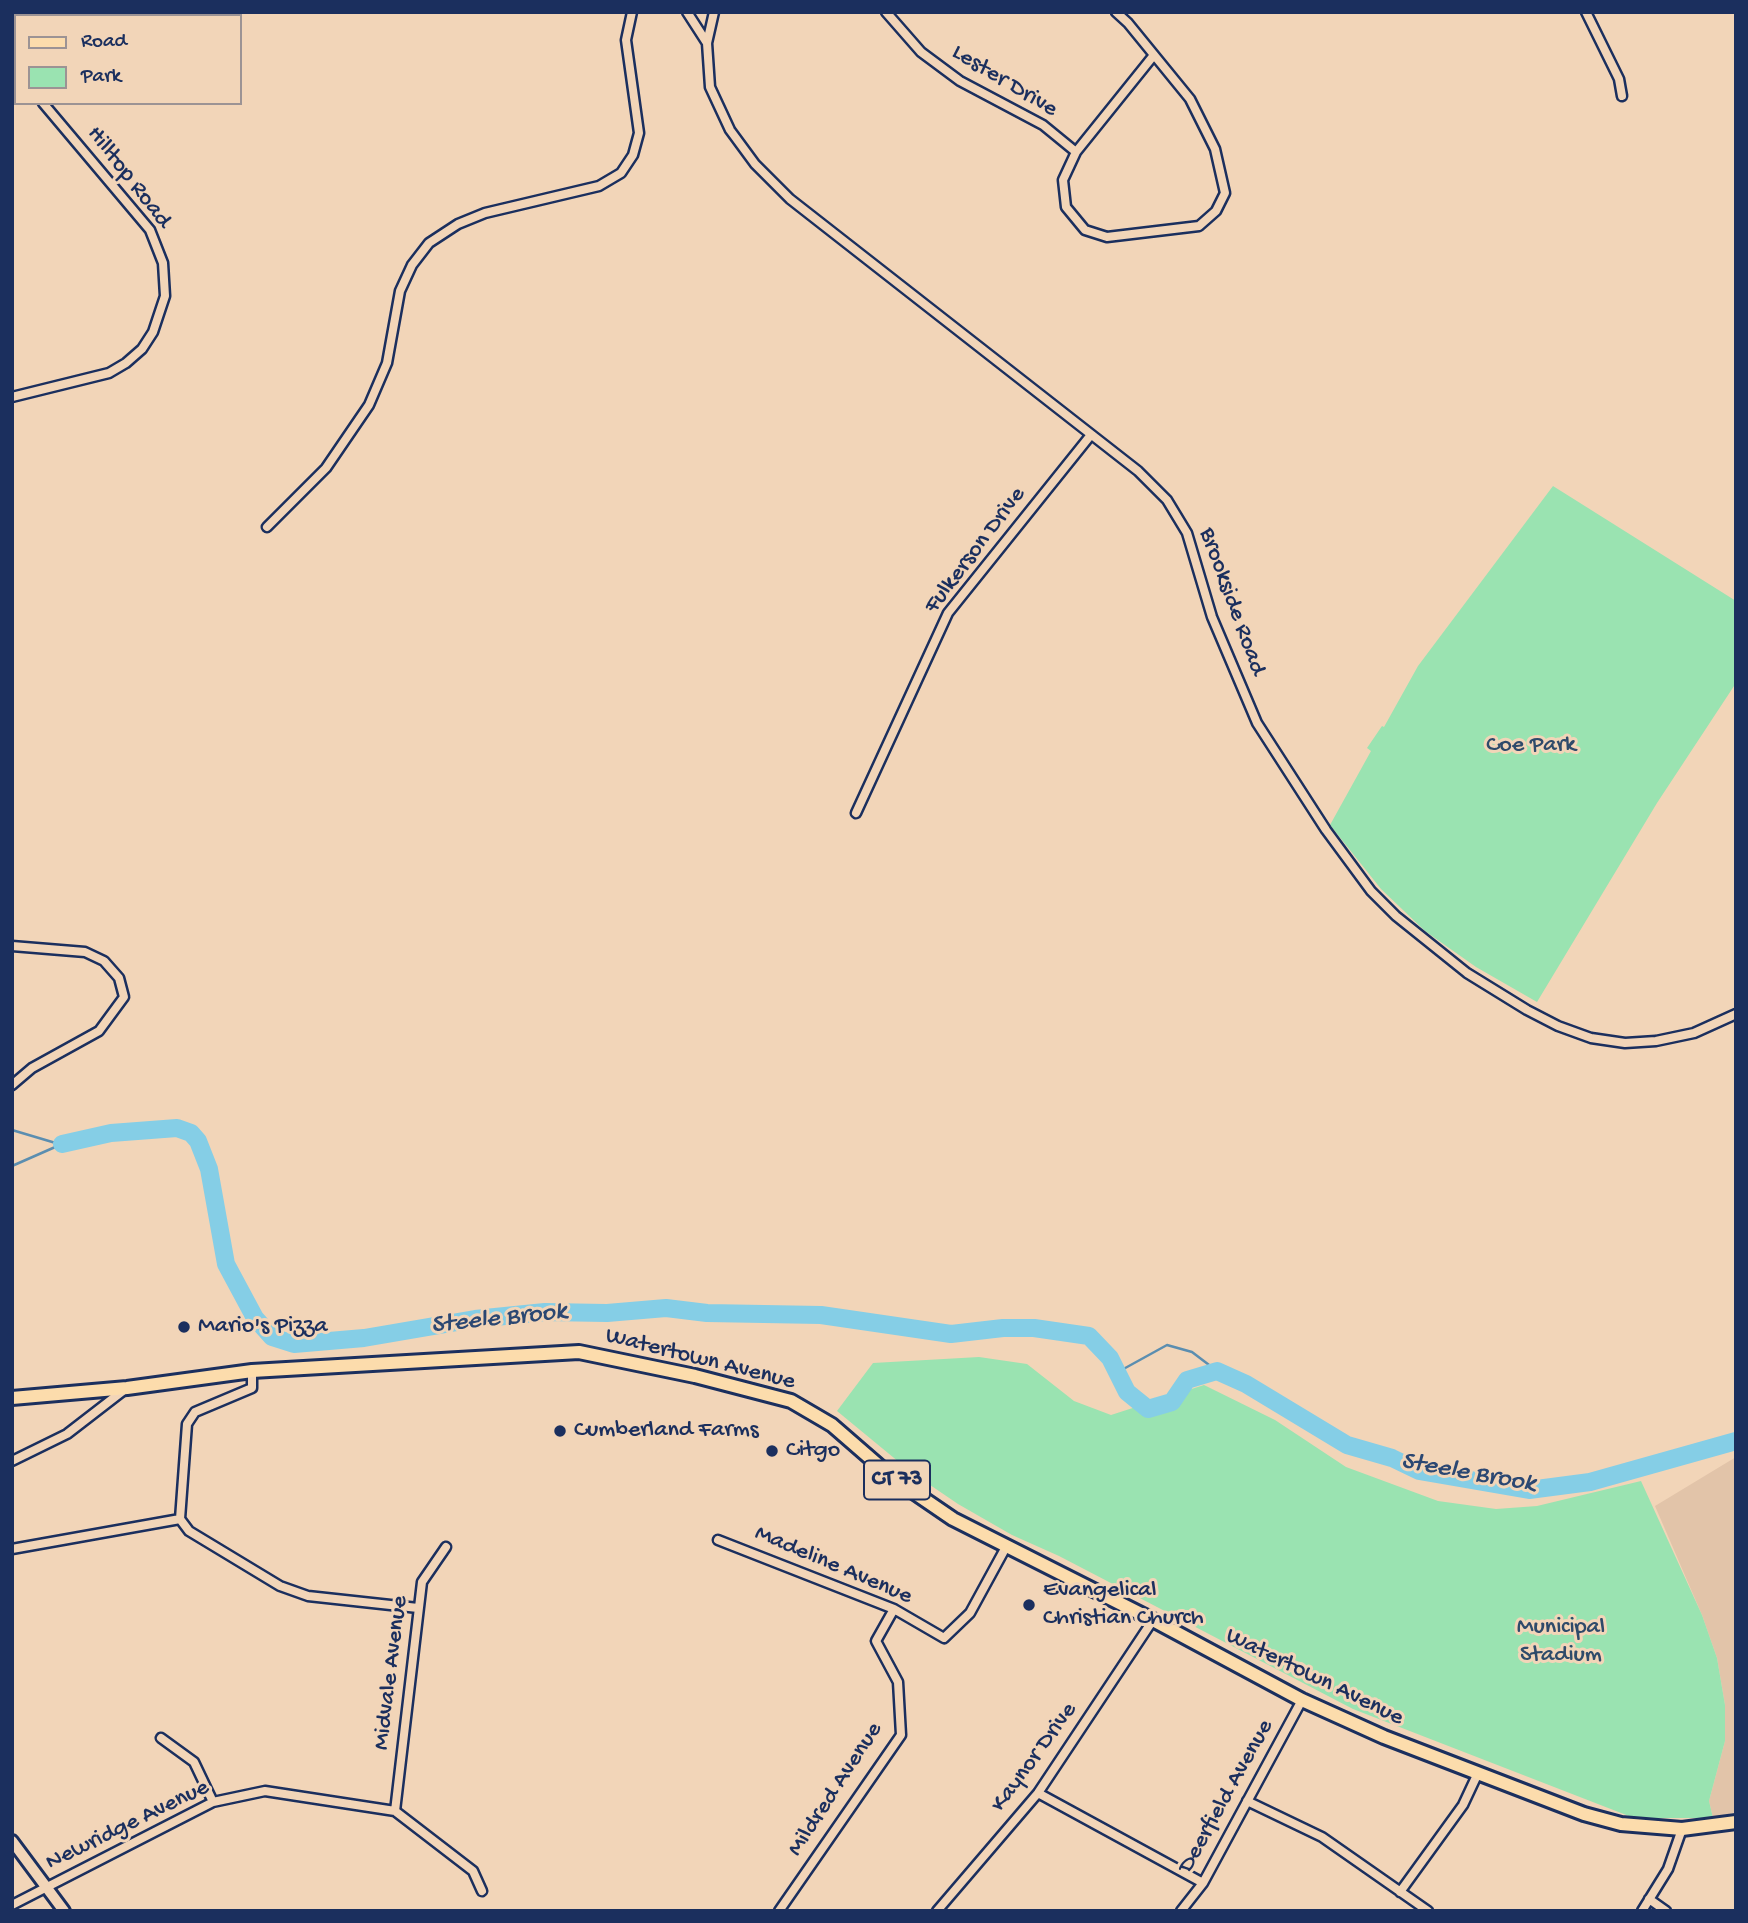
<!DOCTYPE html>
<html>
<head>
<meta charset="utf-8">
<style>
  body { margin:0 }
  #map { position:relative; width:1748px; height:1923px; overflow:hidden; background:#f2d5b8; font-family:"Gochi Hand",sans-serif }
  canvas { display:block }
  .frame { position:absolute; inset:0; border:14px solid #1b2f5e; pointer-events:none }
  .legend { position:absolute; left:14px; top:14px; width:228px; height:91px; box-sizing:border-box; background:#f2d5b8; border:2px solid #9c9394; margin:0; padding:9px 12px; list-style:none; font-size:21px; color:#1b2f5e }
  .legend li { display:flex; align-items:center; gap:14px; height:35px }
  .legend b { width:35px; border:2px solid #9c9394 }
</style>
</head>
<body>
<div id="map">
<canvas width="1748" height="1923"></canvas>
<div class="frame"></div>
<ul class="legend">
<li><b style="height:9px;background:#fcdcac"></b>Road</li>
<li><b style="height:19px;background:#9ae3b1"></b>Park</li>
</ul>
</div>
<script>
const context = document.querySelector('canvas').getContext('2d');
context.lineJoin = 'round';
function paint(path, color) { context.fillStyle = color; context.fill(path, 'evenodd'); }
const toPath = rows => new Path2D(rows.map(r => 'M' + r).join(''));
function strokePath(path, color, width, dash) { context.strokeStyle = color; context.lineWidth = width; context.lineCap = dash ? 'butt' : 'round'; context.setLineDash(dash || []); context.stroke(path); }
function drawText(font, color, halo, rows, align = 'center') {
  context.font = font + ' "Gochi Hand",sans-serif'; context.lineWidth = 6; context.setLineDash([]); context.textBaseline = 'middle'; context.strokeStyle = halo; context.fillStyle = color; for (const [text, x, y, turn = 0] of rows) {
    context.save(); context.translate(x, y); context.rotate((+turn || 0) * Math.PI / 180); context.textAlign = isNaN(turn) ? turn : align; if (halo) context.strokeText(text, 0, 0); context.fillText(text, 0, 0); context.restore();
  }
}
paint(toPath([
  [1736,1457,1736,1812,1713,1818,1709,1801,1725,1741,1725,1705,1717,1658,1702,1615,1655,1506]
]), '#e2c4a9');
paint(toPath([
  [1553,486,1736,601,1736,683,1657,803,1537,1002,1476,967,1425,931,1381,889,1330,825,1371,751,1367,748,1382,726,1384,727,1418,666],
  [979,1357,1027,1364,1074,1401,1111,1415,1204,1385,1275,1420,1346,1467,1438,1501,1496,1509,1537,1506,1641,1481,1702,1615,1717,1658,1725,1705,1725,1741,1709,1801,1713,1818,1634,1818,1353,1709,1059,1556,1012,1535,958,1504,911,1472,837,1411,873,1363]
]), '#9ae3b1');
strokePath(toPath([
  [12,1130,59,1144],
  [12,1166,62,1144],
  [1118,1372,1167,1345,1192,1352,1217,1371]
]), '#5b8eb0', 2.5);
strokePath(toPath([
  [62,1144,111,1133,177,1128,191,1133,198,1141,209,1169,226,1264,255,1318,272,1337,294,1344,364,1338,475,1319,545,1312,607,1313,666,1308,707,1313,821,1315,951,1334,1003,1328,1034,1328,1089,1336,1110,1358,1127,1392,1148,1409,1172,1402,1187,1380,1217,1371,1246,1384,1347,1445,1392,1458,1419,1471,1529,1490,1590,1482,1736,1441]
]), '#85cee6', 18);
const street = toPath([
  [687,12,707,43],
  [714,12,707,43,710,87,730,130,755,164,790,199,1138,471,1167,500,1187,533,1212,617,1257,723,1326,830,1371,891,1396,916,1467,973,1527,1010,1558,1026,1591,1038,1625,1043,1656,1041,1694,1033,1736,1014],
  [886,12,921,52,960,81,1043,125,1076,152],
  [1116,12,1128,23,1190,99,1215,149,1225,193,1216,211,1199,226,1107,237,1085,230,1066,207,1063,180,1076,152,1154,55],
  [1586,12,1619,79,1622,96],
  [12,67,16,72],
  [12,397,109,373,126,363,142,349,153,332,165,296,163,263,150,230,43,103],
  [267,527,326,468,369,405,387,363,400,291,412,265,429,243,458,224,485,213,599,186,621,173,633,155,639,133,626,40,632,12],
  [856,813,948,613,1090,436],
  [12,946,85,952,104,961,119,978,124,997,99,1031,32,1068,12,1085],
  [12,1461,67,1434,124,1390],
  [180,1519,187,1424,195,1412,252,1388,252,1371],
  [718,1540,894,1609,944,1638,970,1613,1006,1547],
  [12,1549,180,1519,189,1531,280,1586,308,1596,418,1608],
  [161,1738,194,1762,213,1802],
  [1038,1793,1203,1883],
  [1247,1801,1322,1837,1428,1911],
  [395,1811,422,1582,446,1547],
  [1400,1892,1463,1805,1478,1773],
  [1649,1899,1666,1911],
  [12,1905,213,1802,265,1791,395,1811,473,1871,482,1891],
  [779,1911,901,1735,898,1682,876,1641,894,1609],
  [937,1911,1038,1793,1153,1620],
  [1181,1911,1203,1883,1302,1700],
  [1642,1911,1668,1869,1682,1829]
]);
const secondary = toPath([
  [12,1841,64,1911]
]);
const primary = toPath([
  [12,1398,127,1388,252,1371,579,1352,695,1376,791,1401,832,1425,893,1478,953,1519,1153,1620,1302,1700,1384,1737,1584,1814,1621,1824,1682,1829,1736,1822]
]);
strokePath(street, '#1b2f5e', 13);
strokePath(secondary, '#1b2f5e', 16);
strokePath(primary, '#1b2f5e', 18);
strokePath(street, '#f2d5b8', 8);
strokePath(secondary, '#f2d5b8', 10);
strokePath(primary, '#fcdcac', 12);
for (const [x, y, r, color] of [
  [184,1327,7,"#1b2f5e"],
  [560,1431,7,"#1b2f5e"],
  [772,1451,7,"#1b2f5e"],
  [1029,1605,7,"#1b2f5e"]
]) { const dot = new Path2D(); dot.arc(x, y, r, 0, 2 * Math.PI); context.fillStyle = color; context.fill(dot); strokePath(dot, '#f2d5b8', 2.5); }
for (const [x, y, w] of [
  [897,1480,66]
]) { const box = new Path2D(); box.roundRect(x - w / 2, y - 19.5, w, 39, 5); context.fillStyle = '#f2d5b8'; context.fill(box); strokePath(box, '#1b2f5e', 2); }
drawText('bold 23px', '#1b2f5e', null, [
  ["CT 73",897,1480]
]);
drawText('24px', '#1b2f5e', '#f2d5b8', [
  ["Lester Drive",1004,82,31],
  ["Hilltop Road",128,178,52],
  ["Fulkerson Drive",976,551,-53],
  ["Brookside Road",1231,602,70],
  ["Watertown Avenue",700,1360,14],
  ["Madeline Avenue",833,1566,23],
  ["Midvale Avenue",392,1673,-83],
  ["Watertown Avenue",1314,1678,26],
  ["Kaynor Drive",1035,1758,-54],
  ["Mildred Avenue",836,1790,-57],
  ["Deerfield Avenue",1227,1797,-61],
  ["Newridge Avenue",128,1826,-26]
]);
drawText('24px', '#2e4a6a', '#f2d5b8', [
  ["Coe Park",1531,746],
  ["Municipal",1561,1628],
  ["Stadium",1561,1656]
]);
drawText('24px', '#1b2f5e', '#f2d5b8', [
  ["Mario's Pizza",198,1327],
  ["Cumberland Farms",574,1431],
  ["Citgo",786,1451],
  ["Evangelical",1043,1591],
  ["Christian Church",1043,1619]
], 'left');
drawText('italic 26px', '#2b4772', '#f2d5b8', [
  ["Steele Brook",499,1320,-6],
  ["Steele Brook",1468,1474,10]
]);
</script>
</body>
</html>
